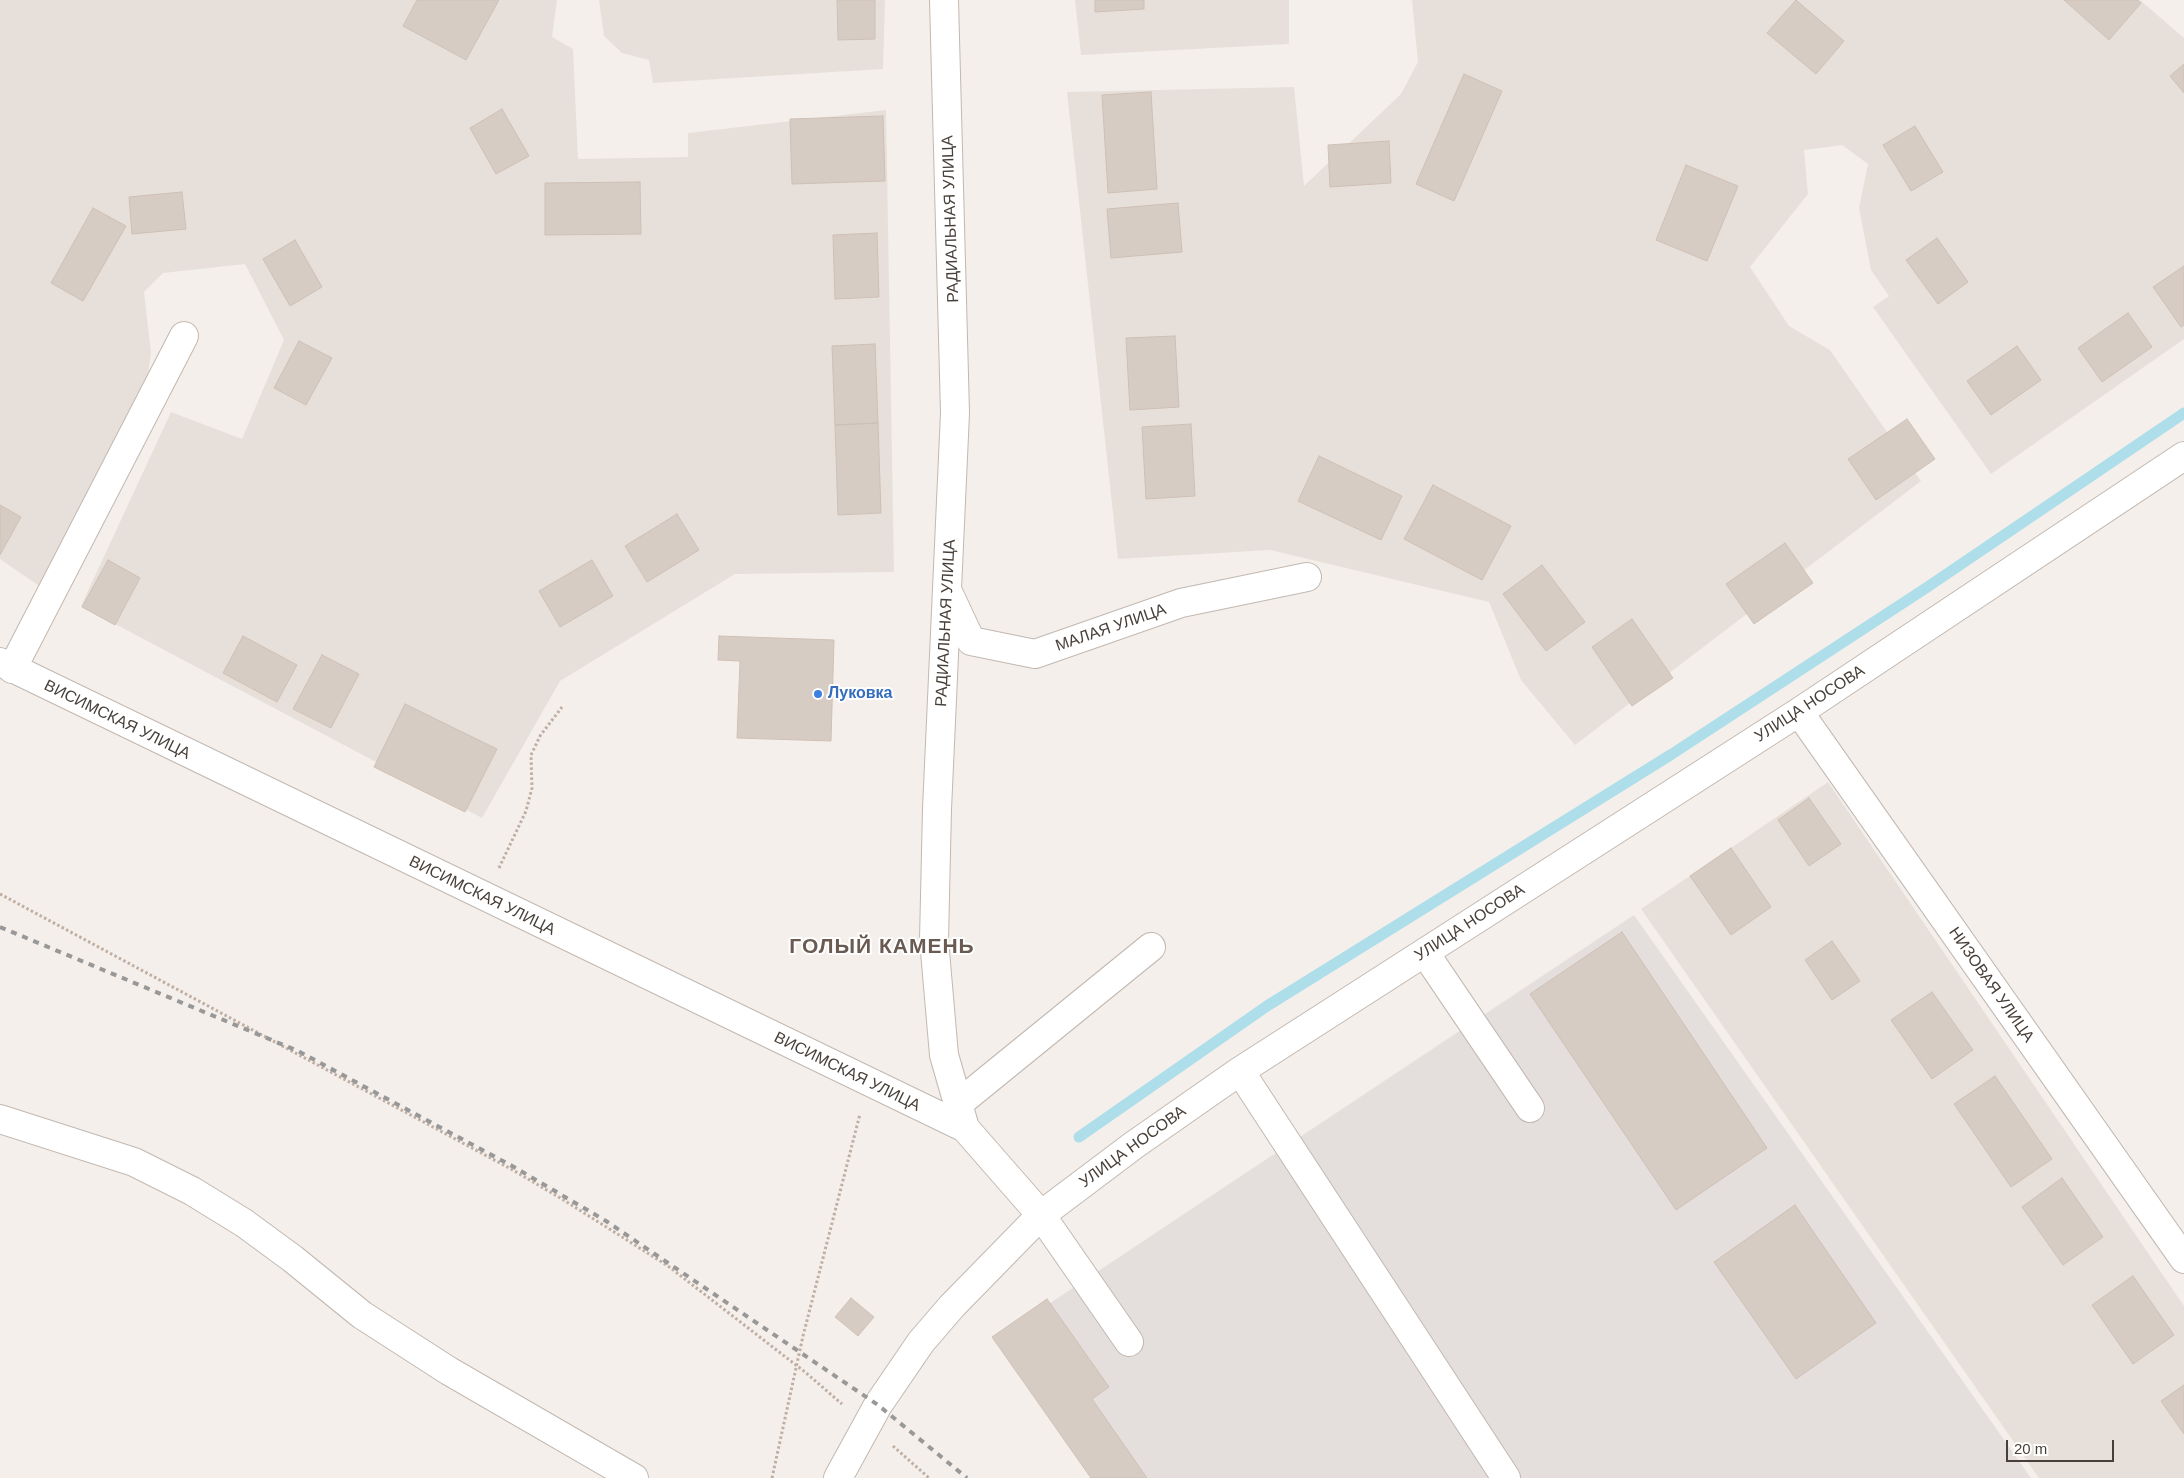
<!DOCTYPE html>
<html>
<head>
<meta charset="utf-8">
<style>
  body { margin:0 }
  #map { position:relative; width:2184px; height:1478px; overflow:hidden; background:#f4efeb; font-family:Arial,sans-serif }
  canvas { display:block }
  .scale { position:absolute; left:2006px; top:1440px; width:108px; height:22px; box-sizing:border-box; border:2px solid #473f39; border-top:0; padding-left:6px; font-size:15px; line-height:18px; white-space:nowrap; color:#473f39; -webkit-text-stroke:4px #fff; paint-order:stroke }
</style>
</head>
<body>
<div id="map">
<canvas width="2184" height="1478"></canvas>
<div class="scale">20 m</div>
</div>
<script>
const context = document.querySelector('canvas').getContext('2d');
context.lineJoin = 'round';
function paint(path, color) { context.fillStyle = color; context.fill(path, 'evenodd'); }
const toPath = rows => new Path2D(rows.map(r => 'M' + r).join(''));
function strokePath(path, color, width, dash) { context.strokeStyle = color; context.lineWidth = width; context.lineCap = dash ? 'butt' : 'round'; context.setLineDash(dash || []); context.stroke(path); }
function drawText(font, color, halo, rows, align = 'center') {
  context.font = font + ' Arial,sans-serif'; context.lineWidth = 4; context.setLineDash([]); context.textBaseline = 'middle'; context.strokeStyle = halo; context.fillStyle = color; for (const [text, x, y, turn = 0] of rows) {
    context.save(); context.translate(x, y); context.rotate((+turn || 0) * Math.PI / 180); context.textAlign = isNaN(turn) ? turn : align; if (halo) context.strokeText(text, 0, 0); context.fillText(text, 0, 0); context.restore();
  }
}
paint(toPath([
  [0,0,557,0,552,37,573,49,578,159,688,157,688,133,886,110,894,572,735,574,560,681,482,818,81,606,171,412,242,439,284,340,245,264,163,273,144,292,151,353,144,403,42,588,0,559],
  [599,0,885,0,883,69,653,83,649,60,622,53,604,36],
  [1075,0,1289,0,1289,44,1081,55],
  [1412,0,2140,0,2184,38,2184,339,1991,474,1873,307,1889,296,1871,270,1859,208,1868,164,1842,145,1804,150,1808,194,1750,267,1789,326,1830,350,1921,481,1575,745,1521,680,1489,602,1270,550,1118,559,1067,92,1294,87,1304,186,1401,94,1418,62],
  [1828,782,2184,1306,2184,1478,2039,1478,1641,909]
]), '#e7e0da');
paint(toPath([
  [1634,915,2031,1478,1113,1478,1011,1329]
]), '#e4dfdc');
strokePath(toPath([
  [1079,1137,1267,1006,1672,754,1926,588,2184,413]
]), '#aedeea', 11);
const building = toPath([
  [417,0,499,0,466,60,403,26,417,0],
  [837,0,875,0,875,39,838,40,837,0],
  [1095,0,1144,0,1144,9,1095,12,1095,0],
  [1796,0,1844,41,1816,74,1767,33,1796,0],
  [2064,0,2137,0,2141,3,2109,40,2064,0],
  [2184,64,2184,93,2170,76,2184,64],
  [1464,74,1502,91,1454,201,1416,184,1464,74],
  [1151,92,1157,189,1108,193,1102,95,1151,92],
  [502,109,529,156,496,174,470,128,502,109],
  [883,116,885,181,792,184,790,119,883,116],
  [1915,126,1943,172,1911,191,1883,145,1915,126],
  [1389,141,1391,183,1330,187,1328,145,1389,141],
  [1686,165,1738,186,1707,261,1656,240,1686,165],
  [640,182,641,234,545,235,545,183,640,182],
  [182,192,186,229,132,234,129,197,182,192],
  [1178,203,1182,252,1111,258,1107,209,1178,203],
  [93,208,126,226,83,301,51,283,93,208],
  [877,233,879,297,835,299,833,235,877,233],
  [1937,238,1968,282,1938,304,1906,260,1937,238],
  [295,240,322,287,290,306,263,259,295,240],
  [2184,266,2184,325,2181,327,2153,287,2184,266],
  [2128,313,2152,347,2102,382,2078,348,2128,313],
  [1175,336,1179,407,1130,410,1126,338,1175,336],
  [299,341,332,358,306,405,274,388,299,341],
  [875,344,878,423,835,425,832,346,875,344],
  [2017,346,2041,380,1991,415,1967,381,2017,346],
  [1907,419,1935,459,1876,500,1848,459,1907,419],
  [878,423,881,513,838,515,835,425,878,423],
  [1191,424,1195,496,1146,499,1142,427,1191,424],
  [1319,456,1402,496,1381,540,1298,501,1319,456],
  [1433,485,1511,526,1482,580,1404,539,1433,485],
  [0,505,21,517,0,555,0,505],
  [677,514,699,550,647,582,625,546,677,514],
  [1785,543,1813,583,1754,624,1726,584,1785,543],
  [108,560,140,578,115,625,82,607,108,560],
  [592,560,613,596,560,627,539,591,592,560],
  [1542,565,1585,622,1546,651,1503,594,1542,565],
  [1632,619,1673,678,1632,706,1592,647,1632,619],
  [243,636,297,665,277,702,223,673,243,636],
  [719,636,834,640,831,741,737,738,740,661,718,660,719,636],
  [322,655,359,674,331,728,293,709,322,655],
  [405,704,497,749,465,812,374,767,405,704],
  [1809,798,1841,844,1809,866,1778,820,1809,798],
  [1731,848,1771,907,1731,935,1690,876,1731,848],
  [1622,932,1767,1148,1676,1210,1530,994,1622,932],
  [1832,941,1860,981,1832,1000,1805,960,1832,941],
  [1932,992,1973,1050,1932,1079,1891,1020,1932,992],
  [1995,1076,2052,1159,2011,1187,1954,1104,1995,1076],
  [2062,1178,2103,1237,2063,1265,2022,1207,2062,1178],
  [1795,1205,1876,1323,1796,1379,1714,1262,1795,1205],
  [2133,1276,2174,1335,2133,1364,2092,1305,2133,1276],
  [851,1298,874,1317,858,1336,835,1317,851,1298],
  [1047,1299,1109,1387,1092,1399,1147,1478,1091,1478,992,1337,1047,1299],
  [2184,1385,2184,1434,2161,1401,2184,1385]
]);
paint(building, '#d7ccc4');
strokePath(building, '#cfc0b5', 1);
const minor = toPath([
  [944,0,955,413,937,809,934,940,944,1055,965,1128,1041,1215,1129,1342],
  [949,594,971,641,1035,654,1181,603,1307,577],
  [0,662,965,1128],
  [12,669,184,336],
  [1799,712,2184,1259],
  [1425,953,1530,1108],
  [1240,1071,1506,1478],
  [958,1104,1151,947],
  [0,1119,134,1162,192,1191,244,1223,293,1259,362,1315,449,1371,634,1478],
  [838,1478,878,1405,921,1342,952,1306,1041,1215,1134,1145,1240,1071,1799,712,2184,456]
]);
strokePath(minor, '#c2b8b1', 30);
strokePath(toPath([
  [499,868,526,811,532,788,531,755,540,736,562,707],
  [0,894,511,1169,562,1199,668,1266,805,1372,842,1404],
  [893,1446,929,1478],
  [772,1478,803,1336,860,1114]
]), '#bfaea1', 3, [2.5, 2.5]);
strokePath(minor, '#fff', 28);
strokePath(toPath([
  [0,927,298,1051,514,1167,606,1221,878,1405,967,1478]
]), '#989898', 4, [6, 6]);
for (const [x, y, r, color] of [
  [818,694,5,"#3f7fe0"]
]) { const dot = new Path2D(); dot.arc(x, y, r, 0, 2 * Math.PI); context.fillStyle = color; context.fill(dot); strokePath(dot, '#fff', 2); }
drawText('16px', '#473f39', '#fff', [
  ["РАДИАЛЬНАЯ УЛИЦА",951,219,-92],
  ["РАДИАЛЬНАЯ УЛИЦА",946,623,-87],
  ["МАЛАЯ УЛИЦА",1111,628,-19],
  ["УЛИЦА НОСОВА",1810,704,-33],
  ["ВИСИМСКАЯ УЛИЦА",117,720,26],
  ["ВИСИМСКАЯ УЛИЦА",482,896,26],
  ["УЛИЦА НОСОВА",1470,923,-33],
  ["НИЗОВАЯ УЛИЦА",1991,985,55],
  ["ВИСИМСКАЯ УЛИЦА",847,1072,26],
  ["УЛИЦА НОСОВА",1133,1147,-36]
]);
drawText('bold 16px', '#366cbe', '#fff', [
  ["Луковка",828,694]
], 'left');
context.letterSpacing = '1px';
drawText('bold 21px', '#695b52', '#fff', [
  ["ГОЛЫЙ КАМЕНЬ",882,947]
]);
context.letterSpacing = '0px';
</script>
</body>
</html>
